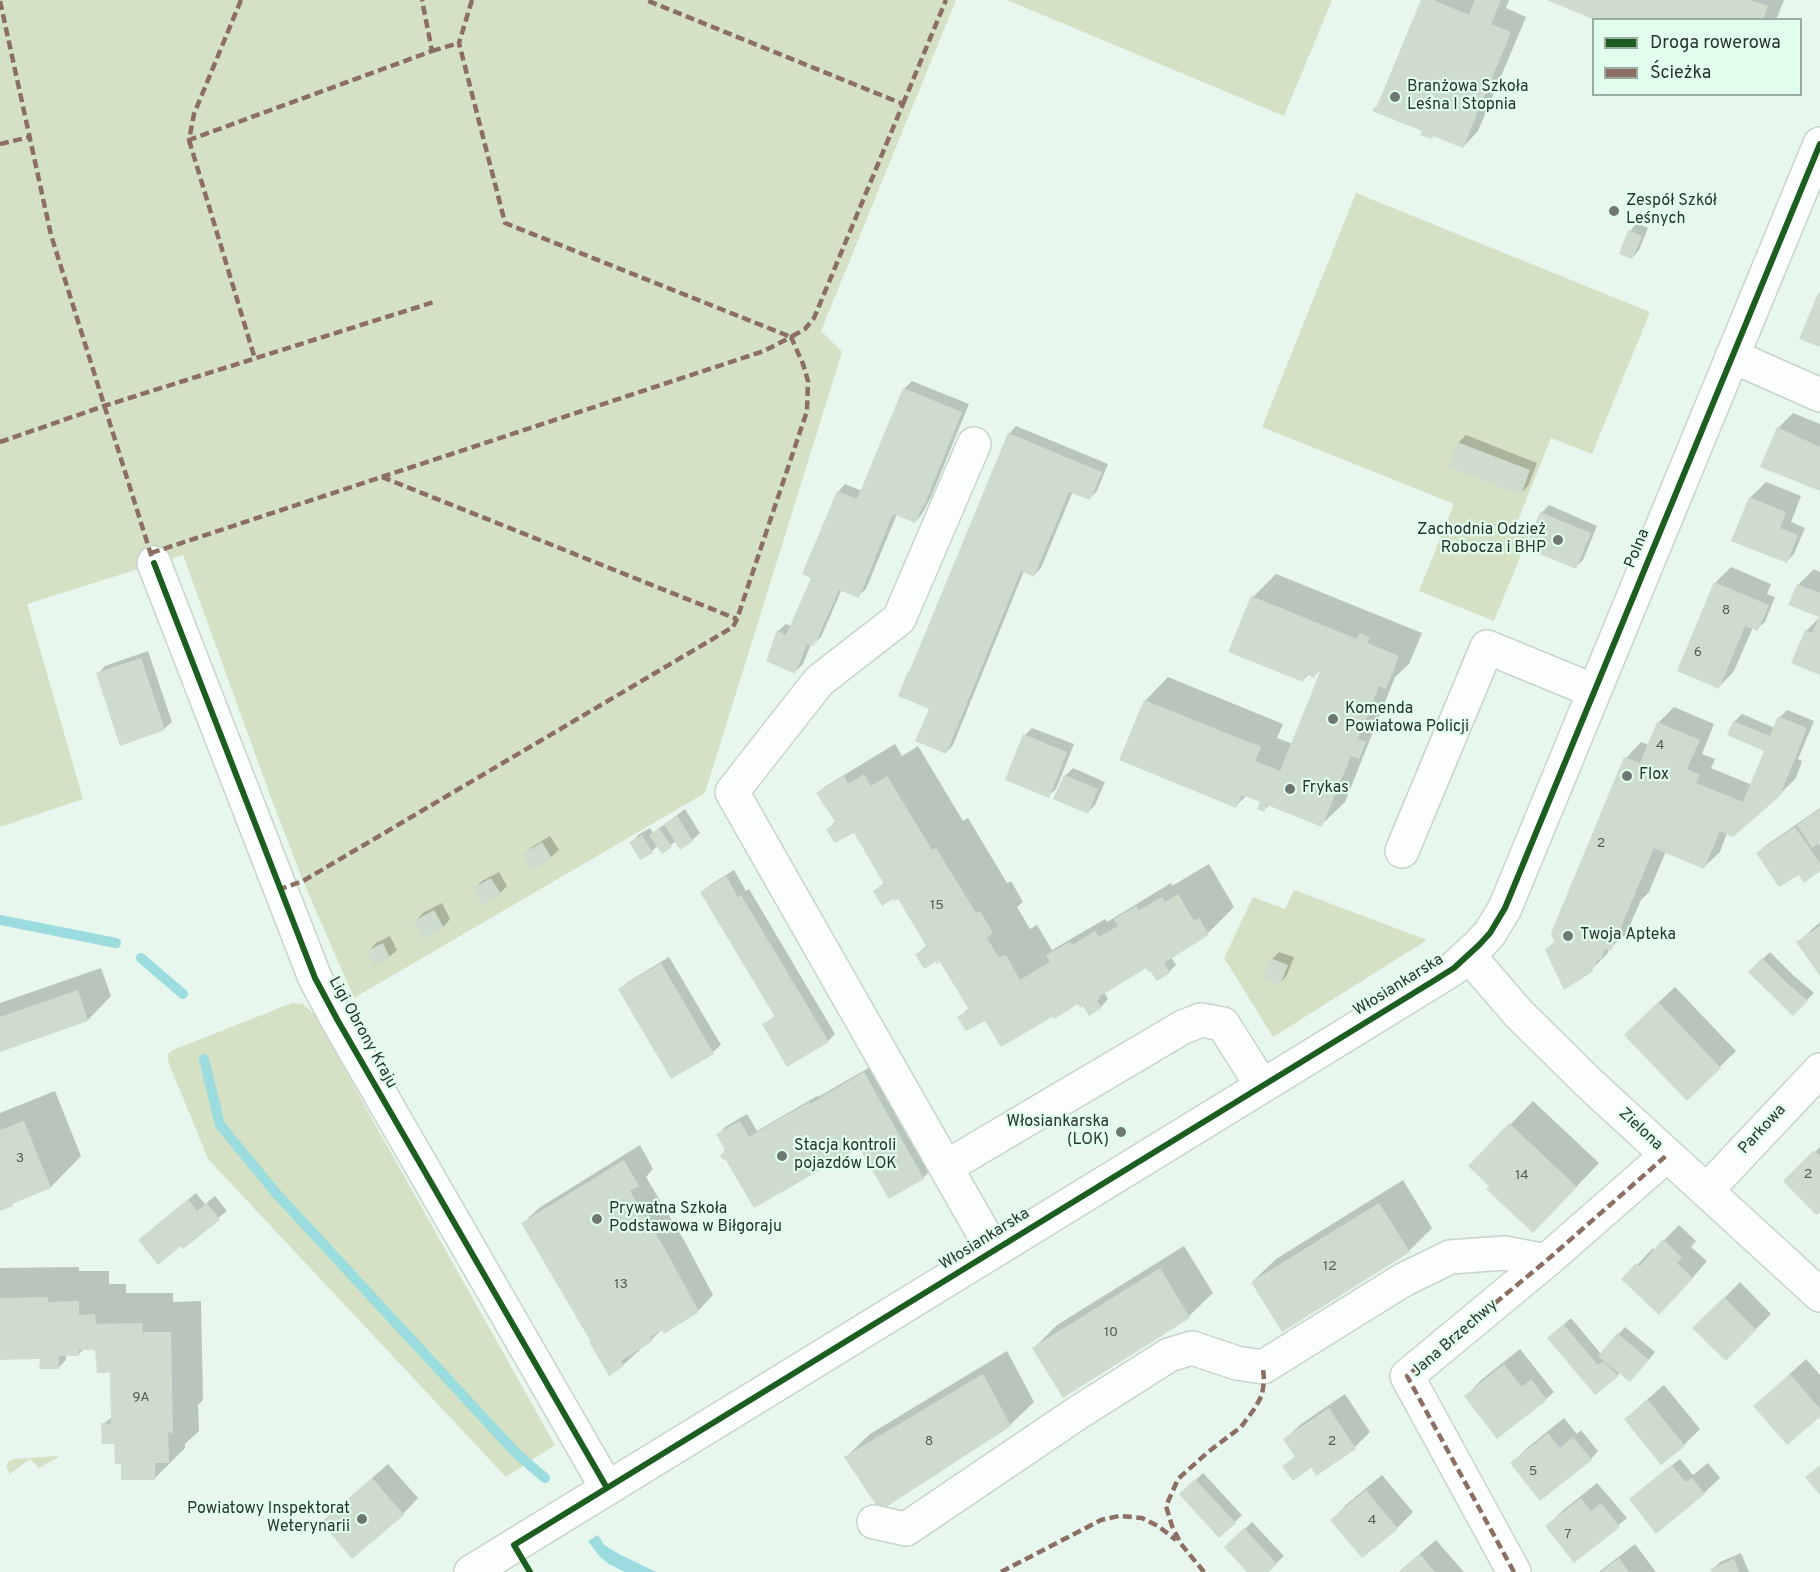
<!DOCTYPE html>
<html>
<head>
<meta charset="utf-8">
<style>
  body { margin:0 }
  #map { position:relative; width:1820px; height:1572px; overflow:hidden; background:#e7f7ed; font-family:Overpass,sans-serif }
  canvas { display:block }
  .legend { position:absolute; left:1592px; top:18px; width:210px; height:78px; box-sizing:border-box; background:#e1fdec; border:2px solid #98ada0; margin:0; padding:8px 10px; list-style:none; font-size:18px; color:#2a342e }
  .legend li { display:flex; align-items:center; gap:12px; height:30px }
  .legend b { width:30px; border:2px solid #98ada0 }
</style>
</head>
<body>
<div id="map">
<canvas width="1820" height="1572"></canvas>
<ul class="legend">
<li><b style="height:8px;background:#1b5e20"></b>Droga rowerowa</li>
<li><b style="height:8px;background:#8d6e63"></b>Ścieżka</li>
</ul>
</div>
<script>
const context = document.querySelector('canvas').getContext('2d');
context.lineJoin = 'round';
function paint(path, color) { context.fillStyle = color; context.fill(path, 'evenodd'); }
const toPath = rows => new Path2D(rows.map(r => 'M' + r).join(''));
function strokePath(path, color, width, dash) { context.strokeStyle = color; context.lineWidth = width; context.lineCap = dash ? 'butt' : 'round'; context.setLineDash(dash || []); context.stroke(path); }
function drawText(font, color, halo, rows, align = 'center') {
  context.font = font + ' Overpass,sans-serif'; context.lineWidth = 4.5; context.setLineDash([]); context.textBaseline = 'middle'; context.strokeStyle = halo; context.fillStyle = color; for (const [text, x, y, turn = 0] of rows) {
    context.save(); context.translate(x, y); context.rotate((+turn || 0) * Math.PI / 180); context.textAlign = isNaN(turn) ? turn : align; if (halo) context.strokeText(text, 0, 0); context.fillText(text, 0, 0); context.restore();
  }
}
paint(toPath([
  [0,0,956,0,821,331,842,352,705,793,354,998,303,881,270,795,183,555,27,604,83,799,0,827],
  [1007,0,1332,0,1284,116],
  [1356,193,1650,312,1592,454,1551,438,1515,528,1529,535,1494,621,1419,591,1454,504,1262,427],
  [1294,890,1427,940,1273,1037,1224,958,1253,897,1285,909],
  [292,1003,303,1004,316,1016,367,1110,555,1445,506,1477,208,1159,168,1061,168,1054,173,1050],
  [57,1456,59,1457,39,1468,30,1459,10,1474,6,1467,8,1462,13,1459]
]), '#d5e1c5');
paint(toPath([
  [598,1535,604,1545,619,1554,656,1572,625,1572,609,1564,600,1557,588,1541]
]), '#9bdcdf');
paint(toPath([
  [1422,0,1509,0,1506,8,1526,17,1478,131,1463,147,1375,108,1380,103],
  [1550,0,1784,0,1776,20,1598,20],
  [1637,223,1648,228,1639,250,1632,258,1630,231],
  [912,381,969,404,931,497,922,514,915,522,897,514,866,589,858,596,842,589,821,637,813,644,811,644,803,664,795,672,778,631,786,624,791,626,813,577,838,492,845,484,862,491,904,389],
  [1793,413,1820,424,1820,490,1778,428],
  [1016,426,1108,464,1097,491,1090,498,1073,491,1041,568,1034,575,1024,571,953,745,946,753,931,708,912,669,1009,434],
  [1466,435,1537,463,1528,486,1520,494,1450,466,1459,442],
  [1766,482,1801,496,1791,522,1805,528,1794,554,1787,561,1750,498],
  [1549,505,1597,526,1583,560,1575,567,1541,513],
  [1731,567,1771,584,1767,594,1775,597,1765,622,1757,629,1753,627,1734,671,1719,687,1715,583],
  [1814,569,1820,572,1820,616,1798,585],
  [1276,574,1422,633,1409,664,1395,677,1345,802,1321,825,1270,804,1264,810,1263,801,1247,795,1236,806,1145,701,1168,677,1283,724,1277,738,1293,744,1322,671,1320,670,1314,676,1309,674,1303,680,1253,597],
  [1820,617,1820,673,1806,631],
  [148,651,172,722,164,729,98,674,105,666],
  [1674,707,1714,724,1702,754,1715,759,1711,768,1752,785,1766,750,1729,735,1735,721,1742,714,1775,728,1780,717,1787,710,1814,721,1798,759,1802,761,1796,778,1779,795,1727,833,1720,852,1704,867,1666,851,1649,892,1641,900,1626,934,1609,949,1607,954,1591,970,1556,941,1626,758,1641,742,1649,745,1658,723],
  [1032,728,1074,744,1056,789,1048,796,1025,735],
  [895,744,902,756,918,746,963,821,968,818,1007,883,1011,881,1023,902,1017,907,1030,929,1037,925,1052,950,1105,919,1107,922,1171,883,1172,886,1209,864,1234,907,1203,938,1171,957,1176,965,1169,972,1146,966,1104,992,1108,999,1101,1007,1079,1002,986,1019,959,1017,969,1008,941,960,917,954,927,945,898,897,893,897,875,891,885,882,854,831,828,829,836,821,818,793,826,786],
  [1073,768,1105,782,1095,805,1088,812,1065,776],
  [1820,808,1820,840,1818,842,1820,845,1820,870,1799,873,1758,853,1765,846],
  [685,809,700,833,692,840,681,848,676,841,662,852,658,845,652,851,640,858,631,843,638,835,650,828,653,833],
  [550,836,559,850,551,857,533,869,524,855,532,847],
  [734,870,746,891,749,889,835,1034,828,1041,764,1025,776,1015,702,892,710,885],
  [499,872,507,886,500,893,475,888,482,881],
  [442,903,450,919,443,927,416,921,423,913],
  [1820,922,1820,973,1798,942],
  [390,936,397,950,389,957,369,951,376,943],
  [1279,952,1294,957,1287,975,1280,983,1272,959],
  [1770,952,1793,975,1814,993,1793,1014,1750,972],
  [669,957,721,1045,713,1052,672,1077,620,989,628,982],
  [101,968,111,996,88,1020,0,1050,0,1003],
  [1675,987,1736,1051,1687,1099,1641,1019],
  [872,1066,930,1171,923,1178,859,1146,727,1150,718,1135,725,1127,747,1114,757,1131,817,1096,818,1097],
  [55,1091,81,1156,51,1187,15,1201,12,1204,0,1209,0,1113],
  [1533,1101,1599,1163,1556,1208,1491,1186,1470,1166],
  [640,1145,653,1169,646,1177,685,1242,713,1295,698,1311,663,1329,623,1365,592,1342,523,1223,539,1208],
  [1820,1147,1820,1210,1785,1181],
  [1403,1180,1432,1228,1409,1251,1252,1282,1276,1259],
  [196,1193,205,1204,215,1196,227,1211,183,1246,182,1244,140,1240],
  [1679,1225,1696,1241,1691,1247,1707,1261,1675,1298,1624,1279,1653,1248,1655,1250],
  [1184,1246,1213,1293,1189,1316,1063,1396,1034,1348,1057,1325],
  [79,1267,79,1271,109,1271,109,1284,126,1284,126,1293,173,1293,173,1302,201,1301,203,1400,198,1405,199,1431,185,1444,185,1448,155,1478,122,1463,116,1440,103,1424,112,1417,111,1367,96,1348,85,1348,79,1354,66,1354,66,1360,59,1367,43,1358,0,1358,0,1268],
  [1740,1282,1771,1314,1726,1359,1695,1328],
  [1571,1318,1601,1354,1625,1327,1655,1352,1637,1373,1620,1373,1595,1393,1556,1331],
  [1520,1349,1554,1392,1546,1399,1538,1405,1466,1396,1481,1380],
  [1007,1351,1034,1402,1010,1425,880,1509,846,1457,870,1434],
  [1806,1359,1820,1375,1820,1415,1755,1406],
  [1664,1385,1700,1429,1684,1445,1662,1463,1626,1419,1642,1404],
  [1345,1394,1370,1432,1355,1447,1311,1466,1284,1467,1296,1456,1285,1439,1301,1424],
  [1564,1418,1577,1434,1581,1430,1598,1451,1591,1459,1512,1463,1527,1448],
  [1680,1459,1693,1475,1708,1463,1720,1478,1704,1493,1656,1532,1638,1492],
  [388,1464,418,1498,403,1514,339,1507],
  [1203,1473,1242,1515,1235,1522,1181,1494],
  [1382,1475,1413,1512,1397,1528,1362,1556,1332,1520,1347,1504],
  [1597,1483,1627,1518,1574,1561,1547,1526,1562,1511],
  [1252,1522,1284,1556,1267,1572,1249,1572,1226,1547],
  [1436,1540,1464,1572,1399,1572,1402,1569],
  [1635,1544,1656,1572,1599,1572],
  [1741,1553,1749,1572,1713,1572,1712,1570,1720,1562]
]), '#0003');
strokePath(toPath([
  [0,920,116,943],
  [141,958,183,994],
  [204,1059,220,1125,276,1193,516,1453,545,1478]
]), '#9bdcdf', 10);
paint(toPath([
  [1421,0,1433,0,1469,15,1475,0,1501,0,1491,24,1511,32,1463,148,1433,136,1432,139,1420,135,1422,131,1372,111,1374,107,1376,108],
  [1547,0,1750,0,1768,6,1763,20,1595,20],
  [1628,230,1642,236,1632,259,1619,254],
  [1818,293,1820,294,1820,347,1799,339],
  [903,388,962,412,924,506,923,506,915,523,893,514,859,598,839,590,814,646,807,644,795,674,766,661,777,630,786,635,811,578,802,574,837,491,857,499],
  [1777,427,1820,447,1820,491,1760,467],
  [1008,433,1102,472,1090,500,1069,492,1034,577,1021,571,946,754,915,741,929,709,898,696,908,671,909,672],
  [1457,442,1530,470,1521,495,1448,467],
  [1749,497,1786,512,1780,528,1798,535,1787,563,1731,541],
  [1540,512,1591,533,1576,569,1525,548],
  [1714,582,1769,605,1758,631,1745,626,1719,689,1677,671],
  [1797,584,1820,593,1820,675,1791,663,1805,630,1812,633,1819,617,1788,605],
  [1251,596,1357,639,1360,633,1370,637,1367,643,1399,656,1386,689,1379,686,1358,739,1366,742,1359,759,1351,756,1322,827,1267,805,1264,812,1257,809,1260,802,1242,795,1236,808,1119,760,1144,700,1261,747,1255,761,1280,771,1320,672,1317,671,1314,678,1306,674,1303,682,1228,652],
  [141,658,165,730,120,746,96,673],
  [1778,716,1807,728,1780,796,1733,837,1720,831,1704,869,1654,848,1611,951,1605,949,1601,960,1597,960,1592,972,1564,990,1545,950,1554,942,1551,933,1624,757,1640,763,1657,722,1700,740,1687,769,1700,775,1696,783,1743,802,1764,751,1727,735,1733,721,1770,736],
  [1023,734,1067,752,1049,798,1005,780],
  [864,774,871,786,887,776,932,850,936,848,976,913,980,911,993,933,987,938,999,958,1006,955,1020,980,1050,962,1046,955,1070,942,1072,945,1095,931,1099,937,1118,926,1114,919,1136,906,1138,911,1162,897,1165,902,1178,894,1194,921,1199,918,1209,935,1164,963,1170,973,1157,981,1150,971,1148,972,1146,968,1099,997,1100,999,1097,1001,1102,1008,1089,1016,1083,1006,1080,1008,1078,1004,1054,1019,1052,1017,1001,1047,985,1021,966,1031,957,1017,969,1010,940,962,937,964,935,962,924,969,915,954,927,947,898,899,894,901,893,899,882,906,873,891,884,884,854,833,835,843,826,829,836,823,816,793,844,776,848,784],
  [1064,775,1098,789,1088,814,1053,799],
  [1820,809,1820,842,1812,848,1797,825],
  [677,816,693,841,680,850,664,824],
  [1795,827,1820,863,1820,871,1804,883,1799,875,1779,887,1756,853],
  [659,828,672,847,662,854,649,835],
  [642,835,653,853,640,860,629,842],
  [542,842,552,859,532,871,523,854],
  [726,876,738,897,741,895,829,1042,787,1067,762,1024,775,1017,700,892],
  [491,878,501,894,482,905,473,888],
  [434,910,444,928,423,938,414,921],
  [1820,926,1820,976,1796,942],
  [383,943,390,958,374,966,367,951],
  [1270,958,1288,965,1280,985,1263,979],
  [1762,958,1786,982,1808,1001,1793,1016,1748,972],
  [661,963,714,1054,671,1079,618,989],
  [78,990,88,1021,0,1052,0,1017],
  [1658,1002,1721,1068,1687,1101,1624,1035],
  [864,1072,924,1179,889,1199,859,1148,754,1208,725,1159,723,1160,720,1156,725,1150,716,1134,740,1121,749,1137,809,1102,810,1104],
  [24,1121,51,1188,12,1204,13,1206,0,1211,0,1130],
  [1509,1123,1577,1187,1533,1233,1486,1189,1489,1186,1468,1166],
  [1814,1150,1820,1156,1820,1212,1816,1215,1783,1181],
  [624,1160,639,1186,630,1191,670,1258,699,1312,664,1334,662,1330,650,1337,653,1341,621,1361,624,1366,609,1376,589,1342,591,1342,521,1223],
  [188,1199,197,1211,207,1203,220,1220,183,1249,181,1246,158,1265,138,1240],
  [1379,1203,1410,1252,1282,1332,1251,1282],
  [1663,1239,1682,1258,1677,1263,1693,1278,1659,1315,1621,1279,1636,1263,1640,1266],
  [1160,1268,1190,1318,1063,1398,1032,1348],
  [48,1297,48,1302,79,1301,79,1315,95,1314,96,1324,143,1323,142,1332,171,1332,173,1433,168,1432,169,1463,155,1463,155,1480,121,1480,121,1464,115,1464,114,1444,102,1444,101,1423,111,1424,110,1373,97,1373,95,1350,79,1350,79,1356,59,1356,59,1369,39,1369,40,1359,0,1360,0,1298],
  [1724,1297,1756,1330,1726,1361,1692,1328],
  [1563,1324,1598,1365,1603,1361,1619,1376,1595,1395,1547,1338],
  [1617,1333,1649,1360,1630,1382,1598,1356],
  [1504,1364,1522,1387,1531,1379,1547,1400,1497,1439,1464,1396],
  [983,1374,1011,1426,880,1511,844,1457],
  [1790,1374,1820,1409,1820,1417,1787,1445,1753,1406],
  [1648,1400,1685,1446,1661,1465,1624,1419],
  [1329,1408,1356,1449,1316,1476,1311,1468,1293,1481,1282,1466,1295,1457,1283,1439],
  [1548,1433,1560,1448,1573,1437,1592,1460,1540,1501,1510,1463],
  [1671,1465,1686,1482,1692,1478,1705,1494,1656,1534,1629,1499],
  [1820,1465,1820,1495,1805,1477],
  [372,1478,404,1515,352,1559,321,1522],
  [1195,1479,1236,1523,1219,1538,1179,1494],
  [1366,1490,1398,1529,1362,1558,1330,1520],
  [1581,1498,1591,1511,1601,1503,1620,1527,1574,1563,1545,1526],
  [1244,1528,1277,1564,1269,1572,1247,1572,1224,1547],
  [1420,1554,1435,1572,1399,1572],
  [1619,1558,1629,1572,1601,1572],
  [1734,1559,1739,1572,1712,1572,1710,1569]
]), '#cddccd');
const minor = toPath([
  [1732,356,1820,395],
  [974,444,899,619,819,681,732,792,993,1250],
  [154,563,315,978,338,1021,607,1488],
  [1402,851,1487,647,1594,691],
  [1469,956,1519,1014,1591,1085,1820,1295],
  [946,1167,1183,1027,1201,1020,1223,1024,1262,1086],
  [1706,1191,1820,1070],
  [874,1522,906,1529,1076,1414,1169,1355,1192,1348,1237,1363,1263,1367,1403,1280,1450,1257,1505,1253,1546,1261],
  [471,1572,1435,980,1454,968,1479,945,1490,933,1505,908,1820,144],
  [1514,1572,1407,1376,1546,1261,1667,1155]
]);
strokePath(minor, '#c7d4cc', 36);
strokePath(minor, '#fbfefc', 33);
strokePath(toPath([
  [241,0,194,114,189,140,432,51,422,0],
  [472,0,459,43,505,223,791,337,805,329,814,318,903,104,646,0],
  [0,1,51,235,152,558],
  [432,51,459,43],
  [903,104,946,0],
  [189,140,255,359],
  [0,144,30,137],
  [0,442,104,406,434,302],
  [382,477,737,619],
  [151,553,764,351,791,337,803,364,808,381,807,411,737,619,733,627,303,881,280,889],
  [1001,1572,1101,1520,1119,1516,1142,1518,1158,1526,1176,1540],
  [1204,1572,1181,1544,1172,1526,1166,1506,1178,1479,1208,1452,1241,1427,1255,1408,1262,1395,1264,1381,1263,1367],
  [1514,1572,1407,1376,1546,1261,1667,1155]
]), '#8d6e63', 4.5, [9, 4.5]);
strokePath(toPath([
  [154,563,315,978,338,1021,607,1488],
  [530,1572,514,1545,1435,980,1454,968,1479,945,1490,933,1505,908,1820,144]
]), '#1b5e20', 6);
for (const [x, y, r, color] of [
  [1395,97,6,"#6c7871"],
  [1614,211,6,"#6c7871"],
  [1558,540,6,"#6c7871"],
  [1333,719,6,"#6c7871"],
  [1627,776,6,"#6c7871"],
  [1290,789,6,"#6c7871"],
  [1568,936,6,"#6c7871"],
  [1121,1132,6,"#6c7871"],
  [782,1156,6,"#6c7871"],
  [597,1219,6,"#6c7871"],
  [362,1519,6,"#6c7871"]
]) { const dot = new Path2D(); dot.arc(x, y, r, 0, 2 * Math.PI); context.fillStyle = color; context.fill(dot); strokePath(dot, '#e1fdec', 2); }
drawText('14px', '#535e56', null, [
  ["8",1726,611],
  ["6",1698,653],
  ["4",1660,746],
  ["2",1601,844],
  ["15",937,906],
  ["3",20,1159],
  ["2",1808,1175],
  ["14",1522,1176],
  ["12",1330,1267],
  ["13",621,1285],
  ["10",1111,1333],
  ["9A",141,1398],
  ["8",929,1442],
  ["2",1332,1442],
  ["5",1533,1472],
  ["4",1372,1521],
  ["7",1568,1535]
]);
drawText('16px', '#2a342e', '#e1fdec', [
  ["Branżowa Szkoła",1407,88],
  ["Leśna I Stopnia",1407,106],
  ["Zespół Szkół",1626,202],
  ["Leśnych",1626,220],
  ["Zachodnia Odzież",1546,531,"right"],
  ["Robocza i BHP",1546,549,"right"],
  ["Komenda",1345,710],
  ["Powiatowa Policji",1345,728],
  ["Flox",1639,776],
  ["Frykas",1302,789],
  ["Twoja Apteka",1580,936],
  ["Włosiankarska",1109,1123,"right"],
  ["(LOK)",1109,1141,"right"],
  ["Stacja kontroli",794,1147],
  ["pojazdów LOK",794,1165],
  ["Prywatna Szkoła",609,1210],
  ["Podstawowa w Biłgoraju",609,1228],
  ["Powiatowy Inspektorat",350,1510,"right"],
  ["Weterynarii",350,1528,"right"]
], 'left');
drawText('16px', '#2a342e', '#e1fdec', [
  ["Polna",1638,549,-68],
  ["Włosiankarska",1399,986,-32],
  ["Ligi Obrony Kraju",362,1033,61],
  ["Zielona",1640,1130,43],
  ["Parkowa",1763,1130,-47],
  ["Włosiankarska",985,1240,-32],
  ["Jana Brzechwy",1455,1339,-41]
]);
</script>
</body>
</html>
